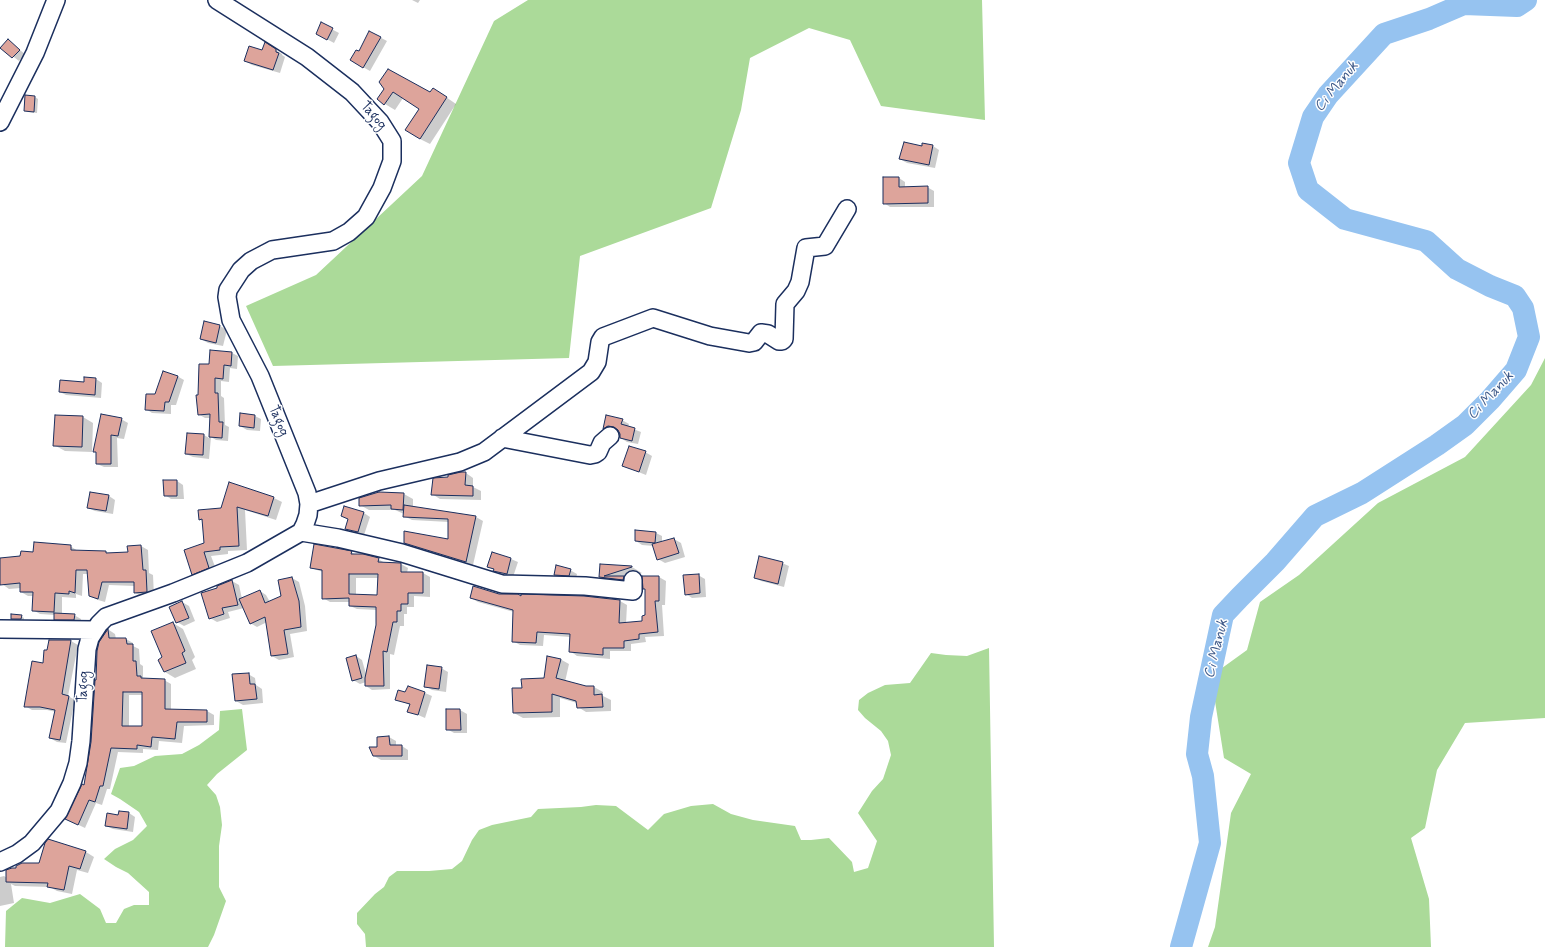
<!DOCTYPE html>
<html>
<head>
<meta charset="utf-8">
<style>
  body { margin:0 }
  canvas { display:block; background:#fff }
</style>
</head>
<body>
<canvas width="1545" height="947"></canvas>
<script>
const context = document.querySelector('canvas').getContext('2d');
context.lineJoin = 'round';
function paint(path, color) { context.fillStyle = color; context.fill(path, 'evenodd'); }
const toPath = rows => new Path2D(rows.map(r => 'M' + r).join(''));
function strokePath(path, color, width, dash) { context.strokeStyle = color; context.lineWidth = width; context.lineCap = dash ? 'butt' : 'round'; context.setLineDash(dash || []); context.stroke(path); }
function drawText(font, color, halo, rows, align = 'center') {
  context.font = font + ' Mynerve,sans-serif'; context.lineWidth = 3; context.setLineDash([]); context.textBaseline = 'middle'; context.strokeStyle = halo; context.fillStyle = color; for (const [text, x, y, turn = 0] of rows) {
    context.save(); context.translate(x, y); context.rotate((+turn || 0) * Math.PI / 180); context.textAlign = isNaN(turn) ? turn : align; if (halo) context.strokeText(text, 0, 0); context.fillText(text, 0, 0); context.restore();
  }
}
paint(toPath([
  [528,0,982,0,985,120,881,106,850,40,809,28,750,58,741,110,711,208,580,256,569,358,273,366,246,306,316,275,422,176,494,21],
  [1545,358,1545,718,1465,723,1437,770,1425,828,1411,838,1429,899,1431,947,1208,947,1215,927,1231,813,1251,774,1224,758,1211,676,1247,650,1260,602,1299,575,1378,503,1465,457,1531,385],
  [989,648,994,947,366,947,365,934,357,924,357,913,375,894,384,887,389,877,397,871,429,871,452,869,462,861,472,840,479,830,492,825,531,817,538,809,581,807,596,805,616,806,648,830,664,814,691,806,713,804,731,814,753,820,795,826,801,840,811,840,829,838,852,862,854,872,868,868,877,841,858,813,872,791,883,779,891,755,888,741,881,731,865,718,858,710,859,700,868,693,885,685,910,683,931,653,946,655,967,656],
  [242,709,247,750,217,774,207,785,216,795,220,807,222,825,219,846,219,887,226,901,214,935,208,947,5,947,6,911,22,898,50,903,80,894,100,909,106,923,116,923,124,909,134,905,149,905,149,892,128,873,116,867,104,859,115,849,133,840,147,826,139,812,120,799,111,794,120,768,134,766,155,756,182,754,199,745,219,730,220,711]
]), '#abda99');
paint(toPath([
  [412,0,420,0,418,3],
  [322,24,339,33,334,43,323,37],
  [370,32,387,41,370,71,363,67],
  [8,41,25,54,19,61,2,48],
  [265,43,282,54,282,55,285,57,280,73,252,65,245,61,263,52],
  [385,89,443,95,456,104,430,144,420,139,420,109,403,98,395,110,385,104,378,99],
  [35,97,38,99,37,113,28,112,25,110],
  [923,144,933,146,939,150,935,168,907,163,900,159,922,147],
  [899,178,905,182,905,188,927,187,934,191,934,207,890,207,884,203],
  [205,322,220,326,227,330,223,346,208,343,201,339],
  [232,353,238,356,237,369,230,368,229,382,221,381,221,396,224,398,225,425,229,427,228,441,216,440,211,437,209,459,193,457,186,454,204,435,209,438,210,418,205,418,198,414,199,396,210,365],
  [177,376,184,380,176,405,171,405,171,414,152,413,146,409,156,395],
  [96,379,102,383,101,398,66,395,60,392],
  [55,416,83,417,93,423,92,452,65,451,54,445],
  [255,416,261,419,260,431,247,430,240,426],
  [607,417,622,420,629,424,628,427,641,432,638,444,627,442,621,438,619,430,615,430,610,432,604,428],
  [121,419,128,423,124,439,117,438,118,467,104,467,97,464,97,453,94,451],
  [645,452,652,456,646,475,623,466],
  [466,473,473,478,473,487,481,491,481,500,440,499,432,494,449,478],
  [177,481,183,485,184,499,171,499,165,495],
  [379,493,404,494,413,499,413,507,476,517,483,521,473,565,412,547,405,543,449,540,449,522,412,520,404,516,404,514,395,510,369,510,360,505],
  [109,496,115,500,113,514,95,511,88,508],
  [274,498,282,502,276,520,245,510,247,550,228,551,228,554,211,556,217,572,201,578,193,574,205,544,203,521,199,519,222,509],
  [345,507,364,513,370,517,364,535,352,533,346,529,349,520,342,516],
  [656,533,662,536,662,542,674,539,681,543,685,557,665,563,658,559,654,546,642,545,636,541],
  [70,546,78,551,106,552,109,554,129,553,141,546,148,550,149,573,153,575,154,596,143,597,135,593,135,586,109,585,105,602,98,600,90,596,89,574,83,574,82,596,76,594,76,598,62,597,62,615,74,615,81,619,81,623,62,623,55,619,55,615,40,614,33,610,34,596,28,596,21,592,21,588,9,589,2,584,0,559,21,556],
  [351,552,356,555,378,559,385,563,401,564,408,568,407,573,423,573,430,577,430,597,414,596,414,607,407,607,407,614,404,614,404,626,400,626,394,655,390,654,390,689,372,690,366,686,366,682,360,684,353,680,356,656,362,660,366,674,377,625,377,610,357,609,350,606,350,602,330,602,323,598,323,572,311,568],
  [356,578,379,578,378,596,356,595],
  [492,553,511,559,518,562,513,577,501,574,488,566],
  [782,563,789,566,784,587,761,581,755,578],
  [601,565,632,567,642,573,625,578,634,583,611,583,600,577],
  [570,570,577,574,576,579,561,579,555,575],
  [698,575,705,579,706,597,692,598,686,594],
  [659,577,666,581,665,605,662,605,664,636,645,637,646,642,631,644,631,651,610,651,610,659,577,656,570,651,570,637,544,635,543,646,520,645,513,641,514,612,478,602,471,598,499,595,522,598,620,601,627,605,626,624,643,622],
  [292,578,299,582,305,606,307,631,290,634,294,657,279,660,272,656,267,622,257,627,250,623,244,608,228,612,230,618,217,622,210,618,218,587,232,581,239,585,242,599,260,591,266,595,270,602,283,597,279,581],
  [182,602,189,606,195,621,184,626,177,622],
  [21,616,24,618,24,620,15,620,12,619],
  [173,623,183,629,195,657,192,660,196,669,175,678,165,672,160,660,163,657],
  [109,630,115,634,116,639,126,639,133,643,133,646,139,649,140,664,143,666,143,679,164,680,171,684,171,711,207,711,214,715,214,725,184,726,182,743,159,741,158,750,143,749,143,753,118,752,110,789,107,789,102,805,96,803,85,828,66,819,85,786,92,742,100,643],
  [129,695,143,695,143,727,129,727],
  [49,641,71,641,78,645,68,696,75,700,66,743,57,742,50,738,56,712,47,710,32,710,25,706,43,664,48,651],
  [560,659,569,664,565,682,585,687,594,687,603,692,603,696,611,700,611,711,586,712,578,707,577,703,560,698,560,717,523,718,514,713,523,689,545,679],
  [441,668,448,672,446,692,432,690,425,686],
  [248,674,255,678,256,685,262,689,263,703,243,705,236,701],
  [408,687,425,693,432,696,425,718,409,711,410,705,396,699,406,694],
  [460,710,467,714,467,733,454,733,447,729],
  [389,737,396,741,396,746,402,746,408,750,408,760,381,760,374,756,378,748,378,738],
  [129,813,135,817,133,832,113,829,106,826,119,816],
  [86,852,94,857,88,873,77,870,72,894,57,891,50,887,15,886,11,884,14,903,0,906,0,877,4,876,7,878]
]), '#0003');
strokePath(toPath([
  [1181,947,1210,843,1203,776,1197,754,1201,717,1223,615,1240,597,1275,562,1315,516,1362,493,1437,445,1465,425,1490,400,1516,370,1529,337,1523,308,1515,296,1490,286,1457,269,1426,241,1345,219,1308,190,1299,163,1313,117,1328,95,1384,34,1429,19,1464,4,1517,6,1526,0]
]), '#96c3f0', 22);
const building = toPath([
  [321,22,333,28,327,40,316,34,321,22],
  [369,31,381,37,363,68,350,60,356,50,359,51,369,31],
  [8,39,20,50,12,58,0,48,8,39],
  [265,42,276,49,276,52,279,53,273,70,244,61,249,46,262,50,265,42],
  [388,69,430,92,433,88,447,97,420,139,405,130,419,109,393,92,384,105,377,99,384,89,379,82,388,69],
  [25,95,35,96,34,112,24,111,25,95],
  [904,142,922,146,922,143,933,145,929,165,899,159,904,142],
  [883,177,899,177,899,187,928,186,928,203,883,204,883,177],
  [204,321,220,325,216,343,200,339,204,321],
  [210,350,232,352,231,366,224,365,223,379,215,378,215,393,218,393,219,422,223,422,222,438,209,437,210,414,198,415,196,395,198,395,199,364,209,364,210,350],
  [163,371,178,376,169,402,165,402,164,411,145,410,146,394,155,394,163,371],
  [84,377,96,378,95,395,59,392,60,380,84,382,84,377],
  [240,413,255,415,254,428,239,426,240,413],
  [101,414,122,418,118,436,111,435,111,464,96,464,96,452,93,452,101,414],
  [55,415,83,416,82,447,53,446,55,415],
  [606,415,623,419,621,424,635,428,632,441,620,438,620,434,618,430,614,427,608,426,603,429,606,415],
  [187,433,204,434,203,455,185,454,187,433],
  [629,446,646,451,639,472,622,466,629,446],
  [461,472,466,472,465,485,473,486,473,496,431,495,433,478,448,477,448,475,461,472],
  [163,480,177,480,177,496,164,496,163,480],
  [229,482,274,497,268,516,237,507,239,546,220,547,220,550,204,552,209,568,192,575,184,550,204,543,202,519,199,520,198,510,221,508,229,482],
  [90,492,109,495,106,511,87,508,90,492],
  [379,492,404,493,403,510,391,509,391,505,359,506,359,498,379,492],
  [404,505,476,516,466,562,404,543,404,531,448,539,448,519,403,517,404,505],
  [344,506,364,512,358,532,345,529,348,519,341,516,344,506],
  [635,530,656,532,655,543,635,541,635,530],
  [674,538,679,553,657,560,652,544,674,538],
  [34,542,71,545,71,550,106,551,106,553,128,552,127,546,141,545,143,570,146,570,147,592,134,593,134,582,102,582,98,599,89,596,87,570,76,570,75,593,69,591,69,594,55,593,54,612,32,611,33,592,20,592,20,583,0,585,0,558,20,556,21,551,33,552,34,542],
  [314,544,352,551,351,554,363,554,379,558,378,562,401,563,401,572,423,572,423,593,408,593,408,604,401,604,401,611,397,611,397,622,393,622,387,652,383,651,384,686,365,686,365,678,376,625,376,607,349,606,349,598,322,599,322,570,310,568,314,544],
  [349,574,378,574,377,595,349,594,349,574],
  [492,552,511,558,507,574,493,571,494,569,487,567,492,552],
  [759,556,783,562,778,584,754,578,759,556],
  [600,564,632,566,632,567,604,576,624,576,623,580,599,577,600,564],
  [556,565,571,569,569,576,554,575,556,565],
  [699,574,700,593,685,595,683,575,699,574],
  [642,576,659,576,659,601,655,601,658,632,639,634,639,639,624,641,624,648,603,648,603,655,569,652,570,634,537,632,536,643,512,642,513,610,470,598,473,586,499,594,518,594,521,596,521,594,584,596,620,600,619,623,642,621,642,616,645,615,645,589,643,589,642,576],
  [292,577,299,601,301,627,284,630,288,654,271,656,265,617,250,624,239,599,260,590,265,603,281,596,278,580,292,577],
  [232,580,238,605,222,608,224,614,209,619,201,593,217,588,217,586,232,580],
  [182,601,189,618,176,623,169,607,182,601],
  [54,613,75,614,74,620,54,620,54,613],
  [11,614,22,615,21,619,11,619,11,614],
  [173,622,185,651,182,653,186,663,164,672,158,660,162,657,151,631,173,622],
  [108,629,109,638,126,638,127,644,133,644,133,661,136,661,137,676,141,676,141,678,165,679,165,709,207,710,207,722,177,722,175,739,152,737,151,747,137,745,137,749,111,748,103,786,100,786,95,802,89,800,78,825,65,819,82,784,84,785,91,742,95,680,96,680,97,651,99,642,108,629],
  [123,692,142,692,142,726,122,726,123,692],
  [49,640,71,640,62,694,69,696,60,740,49,738,55,710,40,707,24,707,32,661,43,663,44,650,47,650,49,640],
  [356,655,362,678,352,681,346,658,356,655],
  [547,656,561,659,556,678,586,686,594,686,594,695,602,694,603,707,577,708,576,701,552,694,552,712,513,713,512,688,522,688,521,679,544,678,547,656],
  [427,665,442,667,439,689,424,687,427,665],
  [249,673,250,684,255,684,257,699,235,701,232,674,249,673],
  [408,686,425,692,418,715,407,712,410,704,395,700,398,690,405,692,408,686],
  [446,709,460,709,461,730,446,730,446,709],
  [389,736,390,745,402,745,402,756,373,756,369,747,377,747,377,737,389,736],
  [119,811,129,812,127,829,105,826,107,813,118,815,119,811],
  [48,839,86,851,80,869,69,866,64,890,47,887,48,883,6,882,6,870,12,868,16,868,16,866,22,863,39,863,45,843,48,839]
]);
paint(building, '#dda49b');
strokePath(building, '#1b2f5e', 1);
const minor = toPath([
  [0,122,35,53,56,0],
  [502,438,590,455,595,454,598,452,602,443,610,436],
  [309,504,379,481,460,462,484,452,591,372,597,362,600,342,603,337,653,318,710,336,749,343,754,342,761,333,768,334,779,341,782,341,784,339,785,304,796,291,800,282,806,248,825,246,847,209],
  [301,532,338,538,402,553,502,584,585,586,633,591,633,580],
  [0,629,95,630],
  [0,862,17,854,32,843,59,811,72,783,78,763,81,741,87,649,90,638,99,624,106,617,173,593,247,563,301,532,305,524,308,515,309,504,307,493,260,376,231,320,227,297,228,290,241,270,251,261,272,250,333,241,349,232,366,217,382,188,392,161,392,141,380,122,352,92,307,57,217,0]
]);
strokePath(minor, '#1b2f5e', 20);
strokePath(minor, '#fff', 17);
drawText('14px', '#1b2f5e', '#fff', [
  ["Tagog",373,116,49],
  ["Tagog",278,421,68],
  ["Tagog",84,687,-87]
]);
drawText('italic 15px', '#405b8a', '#fff', [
  ["Ci Manuk",1337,87,-51],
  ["Ci Manuk",1491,396,-47],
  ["Ci Manuk",1217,649,-76]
]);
</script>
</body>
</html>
